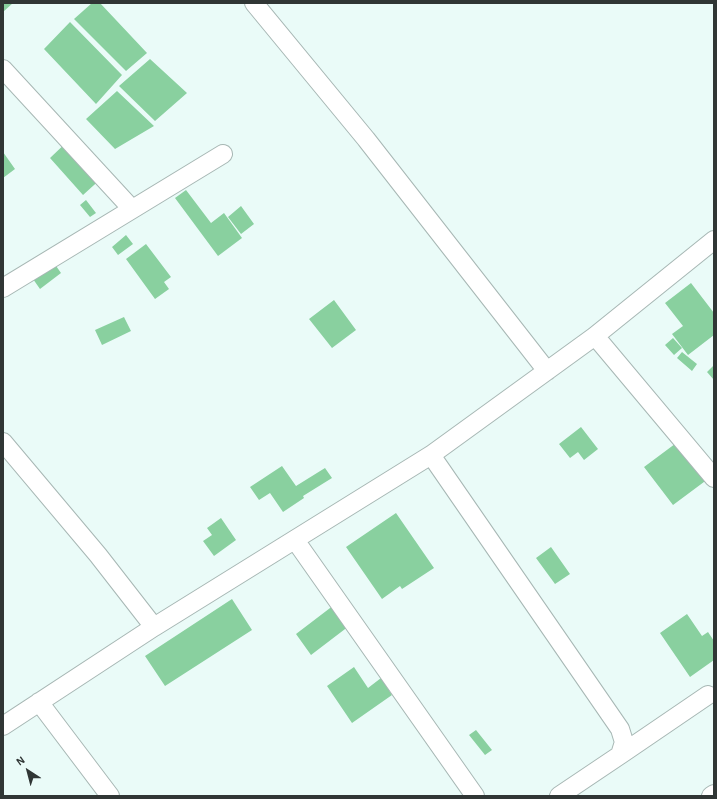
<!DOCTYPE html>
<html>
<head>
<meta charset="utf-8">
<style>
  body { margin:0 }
  #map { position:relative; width:717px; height:799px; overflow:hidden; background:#eafbf8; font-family:"Alegreya Sans",sans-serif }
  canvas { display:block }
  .frame { position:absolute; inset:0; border:4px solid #303635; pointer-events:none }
  .north { position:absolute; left:8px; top:751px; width:40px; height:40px; -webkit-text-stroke:3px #eafbf8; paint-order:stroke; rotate:324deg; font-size:11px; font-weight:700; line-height:16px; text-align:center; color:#303635 }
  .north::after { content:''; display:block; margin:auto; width:14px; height:18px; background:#303635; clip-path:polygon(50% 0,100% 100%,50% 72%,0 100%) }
</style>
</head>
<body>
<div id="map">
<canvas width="717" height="799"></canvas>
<div class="frame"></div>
<div class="north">N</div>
</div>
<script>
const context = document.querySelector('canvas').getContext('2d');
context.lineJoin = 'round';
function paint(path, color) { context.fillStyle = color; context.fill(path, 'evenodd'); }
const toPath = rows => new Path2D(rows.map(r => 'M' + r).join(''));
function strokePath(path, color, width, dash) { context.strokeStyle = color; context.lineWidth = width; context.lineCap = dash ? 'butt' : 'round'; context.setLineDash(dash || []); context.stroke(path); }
paint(toPath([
  [3,3,13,3,3,12],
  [92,3,100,3,147,53,126,71,74,19],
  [70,22,122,75,96,104,44,49],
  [150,59,187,93,155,121,119,86],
  [117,91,154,126,115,149,86,119],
  [71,138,104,176,83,195,50,158],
  [3,152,15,169,3,178],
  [186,190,211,223,224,213,242,238,218,256,175,198],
  [86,200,96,213,90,217,80,205],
  [241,206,254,224,241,234,228,217],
  [126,235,133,244,118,255,112,247],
  [146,244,171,277,164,282,169,289,155,299,126,259],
  [54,263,61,273,40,289,33,279],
  [691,283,714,313,714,335,688,355,672,334,683,326,665,303],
  [334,300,356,330,332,348,309,319],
  [124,317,131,331,102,345,95,330],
  [673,338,682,348,674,355,665,345],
  [682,352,697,364,692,371,677,358],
  [714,365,714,380,707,372],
  [581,427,598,449,584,460,578,452,570,458,559,444],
  [683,438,712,476,673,505,644,467],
  [282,466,296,486,325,468,332,478,303,496,304,498,283,512,270,493,259,500,250,487],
  [396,513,434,568,402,589,400,586,382,599,346,547],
  [221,518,236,540,214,556,203,541,212,535,207,528],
  [551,547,570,574,555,584,536,558],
  [232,599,252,630,165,686,145,656],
  [334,605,349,626,311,655,296,634],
  [687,614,702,636,708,632,714,641,714,660,690,677,660,633],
  [354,667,368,688,381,678,392,695,352,723,327,686],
  [476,730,492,750,485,755,469,735]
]), '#89d09f');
const minor = toPath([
  [254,3,366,139,547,371],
  [3,69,132,209],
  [3,288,223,154],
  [595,336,714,478],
  [3,442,98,555,154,627],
  [431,455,620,729,624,742,620,755,559,796],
  [295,540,475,796],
  [39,702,110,796],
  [3,726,154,627,431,455,595,336,714,240],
  [620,755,708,695],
  [711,796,714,794]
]);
strokePath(minor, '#a7b7b4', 20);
strokePath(minor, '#fff', 18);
</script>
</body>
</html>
